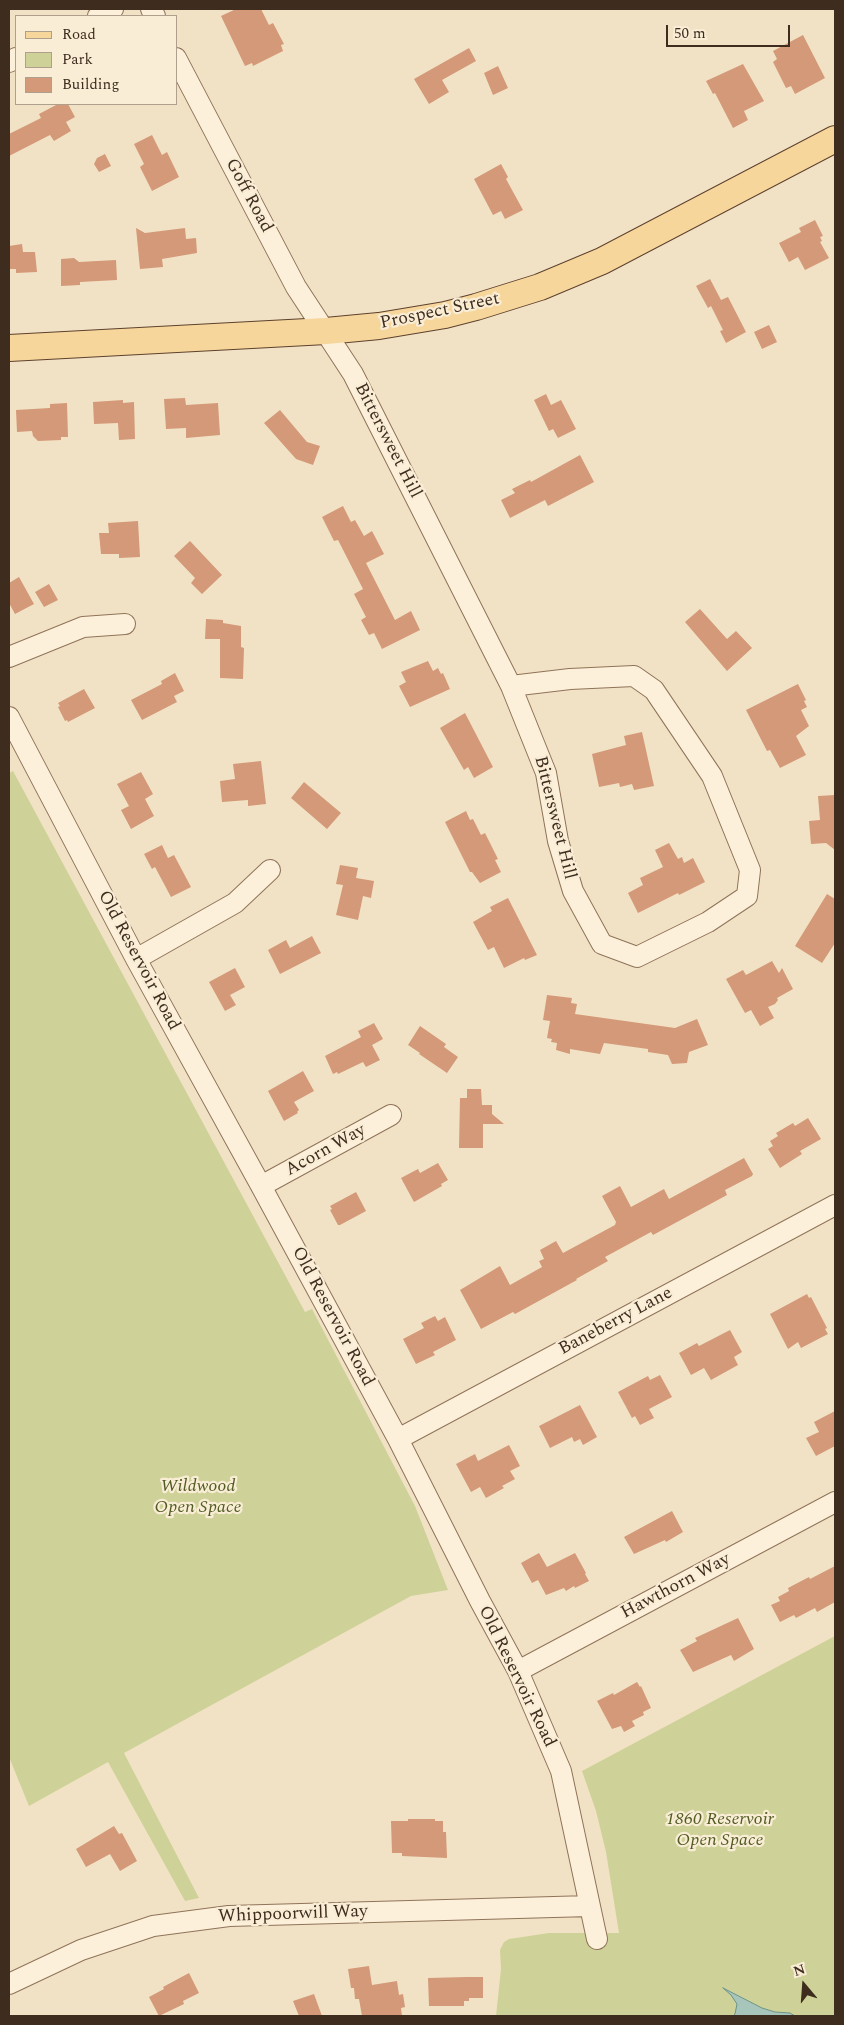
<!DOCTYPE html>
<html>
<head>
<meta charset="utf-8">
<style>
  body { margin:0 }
  #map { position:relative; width:844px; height:2025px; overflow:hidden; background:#f2e2c5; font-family:Spectral,serif }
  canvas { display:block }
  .frame { position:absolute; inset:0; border:10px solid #3e2c1e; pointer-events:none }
  .legend { position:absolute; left:15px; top:15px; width:162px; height:90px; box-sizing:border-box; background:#f9edd6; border:1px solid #aea08c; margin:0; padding:6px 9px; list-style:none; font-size:15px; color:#3e2c1e }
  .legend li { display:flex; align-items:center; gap:10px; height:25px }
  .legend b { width:25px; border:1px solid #aea08c }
  .north { position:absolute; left:779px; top:1960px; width:50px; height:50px; -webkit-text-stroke:4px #f9edd6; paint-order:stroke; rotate:342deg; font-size:14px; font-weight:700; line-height:20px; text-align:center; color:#3e2c1e }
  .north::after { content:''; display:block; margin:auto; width:18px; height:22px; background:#3e2c1e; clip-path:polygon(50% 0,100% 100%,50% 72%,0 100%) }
  .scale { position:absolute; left:666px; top:25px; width:124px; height:22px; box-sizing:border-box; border:2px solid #3e2c1e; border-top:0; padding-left:6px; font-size:15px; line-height:18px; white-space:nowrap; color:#3e2c1e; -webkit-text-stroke:4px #f9edd6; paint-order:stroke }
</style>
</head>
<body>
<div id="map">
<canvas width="844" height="2025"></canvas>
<div class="frame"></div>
<ul class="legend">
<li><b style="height:6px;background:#f7d69b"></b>Road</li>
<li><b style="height:14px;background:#ced298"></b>Park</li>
<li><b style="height:14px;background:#d39978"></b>Building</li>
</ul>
<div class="north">N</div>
<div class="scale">50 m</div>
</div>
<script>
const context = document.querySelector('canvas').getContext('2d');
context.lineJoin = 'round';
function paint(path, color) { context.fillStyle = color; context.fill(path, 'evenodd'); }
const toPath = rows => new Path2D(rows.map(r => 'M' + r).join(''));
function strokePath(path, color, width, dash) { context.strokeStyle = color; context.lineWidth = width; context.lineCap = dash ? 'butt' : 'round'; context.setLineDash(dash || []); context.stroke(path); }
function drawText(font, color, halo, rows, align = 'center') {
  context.font = font + ' Spectral,serif'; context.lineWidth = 4.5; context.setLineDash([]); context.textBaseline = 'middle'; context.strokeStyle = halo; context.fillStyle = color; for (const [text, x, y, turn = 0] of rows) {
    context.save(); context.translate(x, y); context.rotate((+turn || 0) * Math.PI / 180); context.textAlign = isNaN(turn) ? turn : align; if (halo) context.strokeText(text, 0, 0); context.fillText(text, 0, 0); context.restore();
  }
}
paint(toPath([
  [13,771,305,1312,312,1309,415,1506,448,1590,411,1596,124,1753,199,1898,185,1901,108,1762,29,1806,9,1757,9,773],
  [835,1636,835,2016,496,2016,501,1969,500,1950,504,1942,509,1939,549,1933,619,1933,606,1852,596,1811,582,1771]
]), '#ced298');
const water = toPath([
  [723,1988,762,2008,775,2012,790,2013,795,2016,733,2016,735,2014,737,2004,731,1995,723,1988]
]);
paint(water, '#a7c5bb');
strokePath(water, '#6d9589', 1);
paint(toPath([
  [236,9,261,9,269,25,273,23,284,44,281,45,283,51,253,66,252,63,245,66,221,16],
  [803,35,825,78,795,94,791,86,786,88,773,62,777,59,773,51],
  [469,48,476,61,442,80,449,92,429,104,414,79],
  [743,64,764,101,744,111,748,120,733,128,715,93,713,94,706,81],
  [498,66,508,88,493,95,484,73],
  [58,104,68,104,75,117,66,122,71,131,54,141,50,135,9,156,9,134,41,118,39,114],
  [152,135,162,155,167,152,179,177,152,191,140,167,144,164,134,144],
  [105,154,111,166,99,172,94,164,97,158],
  [501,164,508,177,506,179,523,210,505,219,501,211,493,215,474,179],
  [815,220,823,236,820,237,822,241,820,242,829,258,805,270,798,257,789,262,779,243,801,232,799,228],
  [136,228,145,233,185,228,186,239,196,238,197,253,162,259,163,267,140,269],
  [22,244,23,252,35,252,37,272,16,273,16,269,9,269,9,246],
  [74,258,79,262,116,260,117,280,80,282,80,285,61,286,61,259],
  [710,279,721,300,728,297,746,332,726,343,720,331,723,330,711,306,708,308,696,286],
  [769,325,777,342,762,349,754,332],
  [546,394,551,405,561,400,576,429,558,438,553,429,549,431,534,400],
  [185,398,186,405,218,403,220,435,186,438,186,428,166,429,164,399],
  [123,400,123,403,134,402,135,439,119,440,118,423,94,424,93,402],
  [67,403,68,437,61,437,61,440,38,441,33,436,32,431,17,432,16,410,50,408,50,404],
  [280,410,307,442,320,446,313,465,296,459,264,423],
  [580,455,594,482,548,506,545,500,510,518,501,500,515,493,512,489,530,480,531,482],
  [343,506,351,522,355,520,364,536,372,531,384,554,366,563,395,620,411,611,420,630,382,649,374,633,369,635,361,620,366,617,354,594,363,589,338,540,334,541,322,517],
  [138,521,140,557,119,558,119,554,101,554,99,533,109,533,108,523],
  [190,541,222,575,202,594,191,583,195,578,174,556],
  [19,577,34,604,15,614,9,603,9,583],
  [49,584,58,600,44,607,35,592],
  [700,609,727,639,736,631,752,648,727,671,685,622],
  [206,619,223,620,223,623,241,626,241,647,244,648,243,679,220,678,220,639,205,639],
  [428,661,433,671,438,668,441,674,443,673,450,689,410,707,399,686,406,682,401,672],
  [175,673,184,691,174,696,177,702,142,720,131,700,162,684,161,681],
  [798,684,806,700,804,701,807,707,801,710,809,726,796,736,806,755,780,768,770,750,767,751,746,710],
  [84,689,95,708,68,722,67,720,65,721,58,707,60,706,58,703],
  [465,713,493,767,474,778,468,767,464,770,440,728],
  [642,732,654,786,634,790,632,784,620,787,619,783,599,787,592,754,626,745,624,736],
  [261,761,266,804,248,806,248,800,222,802,220,781,235,779,233,764],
  [141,772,153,794,145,799,154,816,131,829,121,810,129,806,117,784],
  [304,782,341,813,327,829,291,798],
  [835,795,835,850,826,843,811,844,809,821,820,820,818,796],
  [466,811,470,820,473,819,481,835,485,833,498,859,495,860,501,872,480,883,472,872,470,872,445,822],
  [669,843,678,859,682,857,684,863,693,858,705,882,679,895,678,893,638,913,628,893,643,885,640,878,663,867,655,850],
  [162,845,168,858,174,855,191,887,171,897,155,867,152,869,144,854],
  [340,865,358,868,356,878,374,881,371,898,363,896,358,920,336,915,343,885,336,884],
  [827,894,835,899,835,943,822,963,795,946],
  [508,898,537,955,525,960,524,958,504,968,494,947,488,950,473,922,492,911,490,907],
  [312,936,321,953,280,974,268,950,286,940,290,948],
  [772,961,779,973,782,968,793,989,777,998,778,1000,775,1004,768,1007,774,1018,760,1026,751,1010,745,1013,726,979,743,970,746,975],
  [235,968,245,987,230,995,236,1005,225,1011,209,982],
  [547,995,572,998,571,1003,577,1004,575,1014,675,1028,697,1019,708,1045,689,1052,687,1063,672,1064,668,1055,648,1052,648,1049,604,1043,600,1054,570,1049,570,1054,556,1050,557,1043,551,1042,552,1039,547,1038,550,1021,543,1020],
  [374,1023,383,1039,372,1045,380,1060,366,1067,363,1062,338,1074,337,1072,333,1074,325,1056,361,1037,358,1031],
  [420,1026,446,1044,444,1047,458,1057,447,1073,419,1054,420,1053,408,1045],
  [303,1071,314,1091,294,1102,299,1110,297,1112,298,1113,284,1121,268,1091],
  [467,1089,481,1089,482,1105,492,1105,492,1114,504,1124,483,1124,483,1148,459,1148,460,1098,467,1098],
  [808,1118,821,1139,800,1151,802,1154,780,1168,768,1149,773,1146,770,1141,778,1136,776,1133,793,1123,795,1126],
  [744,1158,753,1174,752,1176,725,1190,727,1195,653,1235,651,1232,605,1257,608,1261,576,1279,577,1280,515,1314,513,1312,481,1329,460,1290,500,1266,510,1285,542,1267,539,1261,544,1259,540,1250,556,1241,563,1253,615,1225,616,1222,602,1196,620,1186,631,1207,664,1189,669,1199],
  [438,1163,448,1180,441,1184,442,1186,414,1202,401,1178,418,1169,420,1173],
  [356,1192,366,1211,340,1225,338,1225,330,1210,332,1209,330,1206],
  [807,1294,809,1298,811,1297,827,1328,825,1329,828,1334,801,1348,798,1342,788,1349,770,1314],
  [435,1316,438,1321,445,1317,456,1340,433,1352,435,1355,416,1364,403,1339,424,1328,421,1323],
  [730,1330,742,1352,734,1357,738,1365,711,1380,704,1368,691,1375,679,1353,697,1343,699,1346],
  [660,1375,672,1397,649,1409,654,1418,640,1425,635,1416,632,1418,618,1392,648,1376,650,1380],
  [580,1405,597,1437,583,1445,580,1439,574,1442,572,1437,550,1448,539,1426],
  [835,1411,835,1446,816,1456,806,1438,819,1432,814,1422],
  [509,1445,520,1466,510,1471,515,1479,502,1486,504,1488,486,1498,480,1487,471,1492,456,1464,475,1454,478,1461],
  [672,1511,683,1532,666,1542,665,1540,634,1554,624,1537],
  [539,1553,547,1567,575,1553,586,1573,585,1574,589,1581,575,1588,574,1586,566,1591,564,1588,546,1595,538,1580,532,1583,521,1563],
  [835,1566,835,1602,817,1612,815,1608,796,1618,794,1615,780,1622,771,1605,780,1601,778,1597,789,1591,788,1588,809,1577,810,1579],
  [738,1618,754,1649,734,1661,731,1655,693,1672,680,1650,697,1641,695,1638],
  [637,1682,640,1687,641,1686,651,1708,643,1712,644,1715,632,1721,635,1726,624,1732,621,1726,612,1729,597,1701,613,1693,614,1695],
  [408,1819,435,1819,435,1821,443,1821,443,1832,446,1832,447,1858,402,1856,402,1853,392,1853,391,1821,408,1821],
  [114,1826,119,1834,122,1833,137,1861,120,1871,110,1854,86,1867,76,1849],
  [369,1966,372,1985,397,1981,399,1995,403,1994,405,2007,401,2008,402,2016,362,2016,359,1999,355,1999,354,1988,351,1988,348,1969],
  [189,1973,199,1993,183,2001,184,2004,159,2016,149,1997,164,1989,163,1987],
  [467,1977,483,1977,483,1998,469,1998,469,2001,464,2001,464,2006,429,2006,428,1978],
  [314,1994,322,2016,299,2016,293,2001]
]), '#d39978');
const minor = toPath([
  [151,9,155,16],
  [98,16,113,9],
  [176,58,296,287,353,374,511,686],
  [9,62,16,58],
  [9,657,83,627,125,624],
  [634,676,654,690,712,776,750,870,747,896,708,922,637,957,602,944,573,891,558,841,546,773,511,686,570,679,634,676],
  [9,717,136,959,261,1186,398,1439,480,1601,518,1671,561,1771,597,1939],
  [136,959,235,903,270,870],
  [261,1186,391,1115],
  [398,1439,835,1205],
  [518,1671,835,1502],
  [9,1984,81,1950,153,1926,229,1916,590,1906]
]);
const major = toPath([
  [9,348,326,331,379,326,445,315,476,307,540,287,602,261,835,139]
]);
strokePath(minor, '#8f7359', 22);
strokePath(major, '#5d412e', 28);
strokePath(minor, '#fcf0da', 20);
strokePath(major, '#f7d69b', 26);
drawText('18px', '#3e2c1e', '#f9edd6', [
  ["Goff Road",248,196,62],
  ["Prospect Street",440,312,-12],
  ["Bittersweet Hill",387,441,63],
  ["Bittersweet Hill",554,818,76],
  ["Old Reservoir Road",138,961,62],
  ["Acorn Way",326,1151,-29],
  ["Old Reservoir Road",332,1317,62],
  ["Baneberry Lane",616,1322,-28],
  ["Hawthorn Way",676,1587,-28],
  ["Old Reservoir Road",516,1677,64],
  ["Whippoorwill Way",293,1915,-2]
]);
drawText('italic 18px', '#515c23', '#f9edd6', [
  ["Wildwood",198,1487],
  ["Open Space",198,1508],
  ["1860 Reservoir",720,1820],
  ["Open Space",720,1841]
]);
</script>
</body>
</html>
